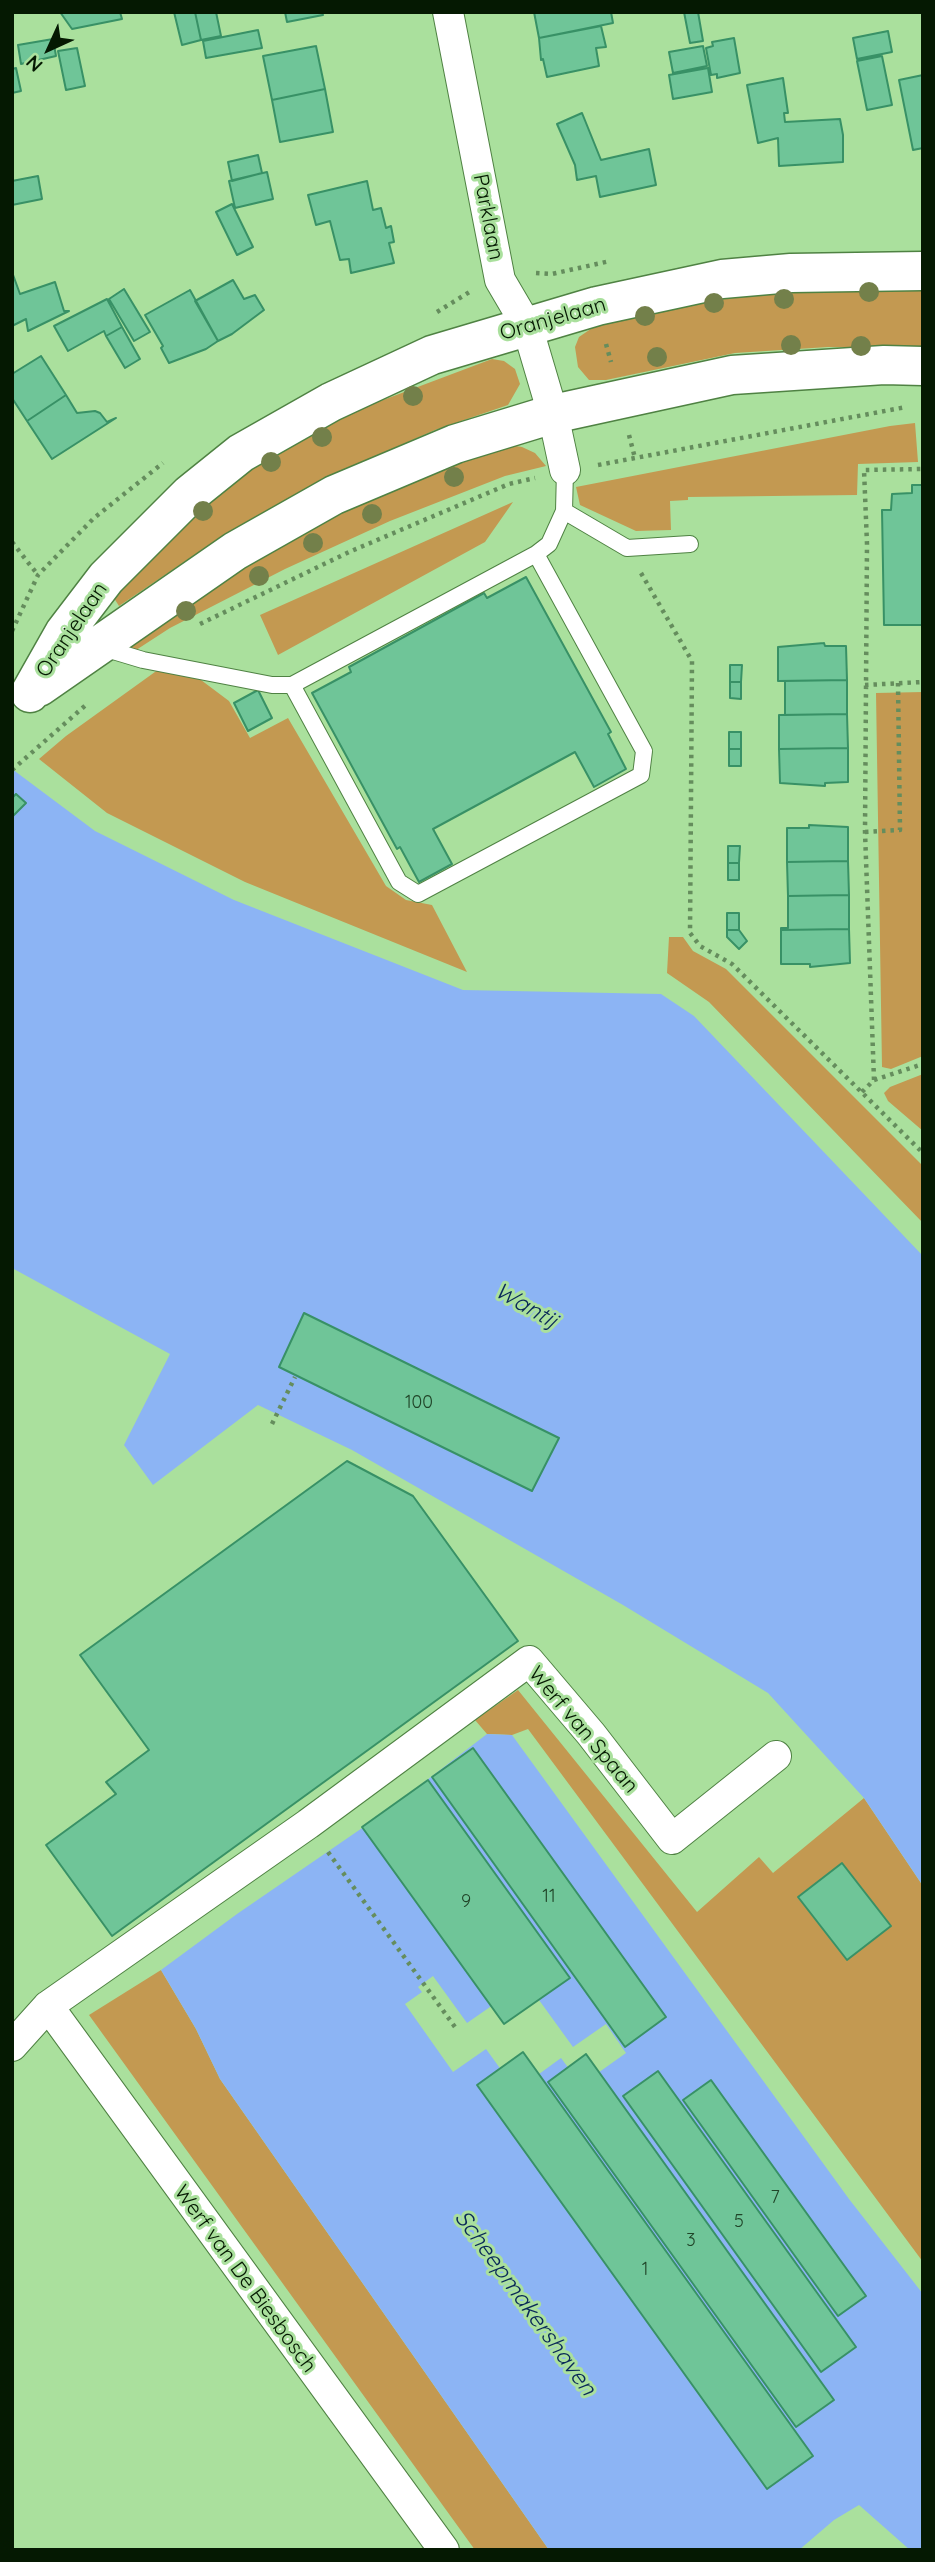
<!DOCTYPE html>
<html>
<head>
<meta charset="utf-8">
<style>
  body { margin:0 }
  #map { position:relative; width:935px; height:2562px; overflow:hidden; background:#aae09d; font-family:Quicksand,sans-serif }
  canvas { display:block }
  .frame { position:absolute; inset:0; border:14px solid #051902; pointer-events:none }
  .north { position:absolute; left:14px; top:14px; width:70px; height:70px; -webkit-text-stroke:5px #aae09d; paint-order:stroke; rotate:225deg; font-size:19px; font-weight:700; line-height:28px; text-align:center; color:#051902 }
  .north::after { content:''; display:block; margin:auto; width:24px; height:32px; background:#051902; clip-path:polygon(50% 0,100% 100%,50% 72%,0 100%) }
</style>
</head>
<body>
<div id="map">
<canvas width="935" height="2562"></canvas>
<div class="frame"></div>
<div class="north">N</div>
</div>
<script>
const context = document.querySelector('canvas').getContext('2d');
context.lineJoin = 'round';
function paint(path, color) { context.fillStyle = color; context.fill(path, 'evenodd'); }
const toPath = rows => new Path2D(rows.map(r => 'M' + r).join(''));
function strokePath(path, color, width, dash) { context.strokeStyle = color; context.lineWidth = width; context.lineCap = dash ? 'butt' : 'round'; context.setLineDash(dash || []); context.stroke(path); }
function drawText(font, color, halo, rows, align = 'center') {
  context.font = font + ' Quicksand,sans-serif'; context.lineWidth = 6; context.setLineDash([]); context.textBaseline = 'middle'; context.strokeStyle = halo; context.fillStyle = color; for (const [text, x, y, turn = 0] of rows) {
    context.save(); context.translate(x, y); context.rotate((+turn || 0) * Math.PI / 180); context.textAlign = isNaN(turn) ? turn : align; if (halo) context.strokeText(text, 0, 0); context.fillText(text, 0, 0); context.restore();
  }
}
paint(toPath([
  [923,286,923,348,828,347,735,353,606,380,589,380,578,367,575,347,579,337,595,326,730,298,795,291],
  [492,359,504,361,515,369,520,384,508,405,435,430,324,479,224,535,119,606,112,595,191,514,249,465,338,417],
  [915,423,918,462,858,464,857,495,688,497,688,500,670,501,671,530,636,531,580,505,576,487,890,426],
  [509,445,522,447,535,453,546,466,505,476,390,521,285,569,170,628,133,652,128,646,243,566,341,513,460,461],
  [513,502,485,542,278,655,260,615],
  [173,659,229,701,250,738,288,718,386,886,406,900,432,905,467,972,245,882,107,813,39,759,66,736],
  [923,692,923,1056,891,1069,882,1067,876,693],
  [669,937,683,937,693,951,726,969,923,1166,923,1223,709,1002,667,973],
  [923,1074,923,1131,888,1101,884,1093,890,1087],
  [518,1690,697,1912,759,1857,773,1873,864,1798,923,1886,923,2262,528,1729,512,1735,487,1734,475,1720],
  [161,1970,196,2029,220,2079,549,2550,475,2550,89,2015]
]), '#c39951');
paint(toPath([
  [12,769,95,831,234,900,463,990,661,994,694,1016,923,1256,923,1886,864,1798,768,1693,623,1605,352,1450,258,1405,153,1485,124,1445,170,1354,12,1268],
  [487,1734,512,1735,849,2199,923,2294,923,2550,910,2550,859,2505,834,2520,799,2550,549,2550,220,2079,196,2029,161,1970,237,1914,384,1813]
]), '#8cb4f4');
paint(toPath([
  [433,1976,467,2023,526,1982,573,2047,606,2024,626,2053,581,2085,561,2058,524,2085,531,2111,486,2049,453,2072,405,2004,422,1992,418,1987]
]), '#aae09d');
const building = toPath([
  [60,12,120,12,122,19,72,29,60,12],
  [174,12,195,12,201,40,182,45,174,12],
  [195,12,216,12,221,36,201,40,195,12],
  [285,12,322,12,323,15,287,22,285,12],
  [534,12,611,12,613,23,539,38,534,12],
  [684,12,698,12,703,41,690,43,684,12],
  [601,26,606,47,596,48,599,66,547,77,543,59,541,60,539,38,601,26],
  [258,30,262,48,206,58,203,41,258,30],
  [888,31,892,52,857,59,853,38,888,31],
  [734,38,740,73,717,78,717,74,711,75,706,48,713,46,712,42,734,38],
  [53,39,56,56,21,64,18,45,53,39],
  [316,46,325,89,272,100,263,56,316,46],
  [703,46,707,66,673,73,669,52,703,46],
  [77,48,85,86,66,90,58,51,77,48],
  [882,56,892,105,867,110,857,61,882,56],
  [16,68,21,91,12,93,12,69,16,68],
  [708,68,712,92,673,99,669,75,708,68],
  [923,75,923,148,913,150,899,80,923,75],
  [783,78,788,113,784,113,785,122,840,119,843,135,843,162,779,166,778,138,758,143,747,85,783,78],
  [325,89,333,132,280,142,272,100,325,89],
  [582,113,601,160,649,149,656,185,600,197,596,176,577,180,575,165,557,124,582,113],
  [258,155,262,173,232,181,228,162,258,155],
  [267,172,273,199,235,208,229,181,267,172],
  [38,176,42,199,12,205,12,181,38,176],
  [367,181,373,210,381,208,386,228,391,226,394,242,389,243,394,263,351,273,349,259,340,260,330,221,316,225,308,195,367,181],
  [232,204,253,247,237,255,216,212,232,204],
  [12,272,20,294,55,282,64,311,69,311,28,331,26,319,12,326,12,272],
  [233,280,244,299,255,295,264,310,232,334,218,341,195,301,233,280],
  [124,289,150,332,134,341,109,299,124,289],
  [190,290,218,341,206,349,169,363,161,348,163,346,145,315,190,290],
  [107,299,122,327,106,336,104,331,68,351,54,326,107,299],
  [122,327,140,359,125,368,106,336,122,327],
  [41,356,66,395,27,421,12,398,12,374,41,356],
  [66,395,77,413,95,411,100,413,107,422,116,418,52,459,27,421,66,395],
  [912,485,923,485,923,625,884,625,882,510,891,510,892,494,912,493,912,485],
  [526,577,611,732,608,734,626,769,594,787,575,752,433,829,452,864,419,882,400,847,397,849,312,693,351,672,349,667,484,593,487,598,526,577],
  [824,643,825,646,846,646,847,680,778,681,778,647,824,643],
  [730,665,742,665,741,682,730,682,730,665],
  [847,680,847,714,785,715,785,681,847,680],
  [730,682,741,682,741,699,730,698,730,682],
  [258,690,272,718,248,731,234,703,258,690],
  [847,714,848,748,779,749,779,715,847,714],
  [729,732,741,732,741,749,729,749,729,732],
  [848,748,848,782,825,783,825,786,780,783,779,749,848,748],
  [729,749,741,749,741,766,729,766,729,749],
  [16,794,26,803,12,817,12,798,16,794],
  [809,825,848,827,848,861,787,862,787,828,809,828,809,825],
  [728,846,740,846,739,863,728,863,728,846],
  [848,861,849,895,788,896,787,862,848,861],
  [728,863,739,863,739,880,728,880,728,863],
  [849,895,849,929,781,930,781,928,788,928,788,896,849,895],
  [727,913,739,913,739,930,727,930,727,913],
  [849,929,850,963,810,967,810,964,781,964,781,930,849,929],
  [727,930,739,930,747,941,739,949,727,937,727,930],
  [304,1313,559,1438,532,1491,279,1367,304,1313],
  [347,1461,413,1496,518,1641,112,1936,46,1845,116,1794,106,1782,149,1750,80,1655,347,1461],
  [473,1748,666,2017,625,2047,432,1777,473,1748],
  [428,1780,570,1978,504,2024,362,1827,428,1780],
  [842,1863,891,1926,847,1960,798,1897,842,1863],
  [523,2052,813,2456,767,2489,477,2085,523,2052],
  [586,2054,834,2400,796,2427,548,2082,586,2054],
  [658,2071,856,2347,821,2372,623,2096,658,2071],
  [711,2080,866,2296,838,2316,683,2100,711,2080]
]);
paint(building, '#6fc598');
strokePath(building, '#389166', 2);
const service = toPath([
  [564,511,627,548,690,544],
  [103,648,143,660,272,685,292,685,536,554],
  [292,685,399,882,418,894,641,775,644,751,536,554,549,544,564,511,565,470]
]);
const minor = toPath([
  [448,12,500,280,527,326,553,414,565,470],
  [48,2006,444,2550],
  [12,2046,48,2006,308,1824,529,1661,591,1734,672,1839,776,1756]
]);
const secondary = toPath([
  [39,687,235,551,334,495,455,444,553,414,732,375,884,365,923,366],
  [30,693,64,633,106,578,190,494,241,453,331,402,432,355,597,306,722,279,791,273,923,271]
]);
strokePath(service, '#4f8243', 18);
strokePath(minor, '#4f8243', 32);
strokePath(secondary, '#4f8243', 41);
strokePath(toPath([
  [536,273,552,274,610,261],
  [437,312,471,291],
  [606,344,611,362],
  [629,435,635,458],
  [598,465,906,407],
  [12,542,38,575],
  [641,573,692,661,690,933,700,946,732,964,923,1153],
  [200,624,349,552,509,484,535,478],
  [12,631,38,575,94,518,163,463],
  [865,685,923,682],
  [12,770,87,704],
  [865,832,900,830,898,683],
  [874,1080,923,1064],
  [862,1092,874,1080,865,832,867,544,864,470,923,469],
  [272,1424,295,1377],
  [328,1852,455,2027]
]), '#658d5d', 4.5, [3.5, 5]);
strokePath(service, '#fff', 16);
strokePath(minor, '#fff', 30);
strokePath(secondary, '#fff', 38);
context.fillStyle = '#73804a';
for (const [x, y] of [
  [869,292],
  [784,299],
  [714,303],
  [645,316],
  [791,345],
  [861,346],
  [657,357],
  [413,396],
  [322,437],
  [271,462],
  [454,477],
  [203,511],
  [372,514],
  [313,543],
  [259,576],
  [186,611]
]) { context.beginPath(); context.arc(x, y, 10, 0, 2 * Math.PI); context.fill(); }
drawText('18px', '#204428', null, [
  ["100",419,1403],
  ["11",549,1897],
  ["9",466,1902],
  ["7",775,2198],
  ["5",739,2222],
  ["3",691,2241],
  ["1",645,2270]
]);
drawText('21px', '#051902', '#aae09d', [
  ["Parklaan",488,217,79],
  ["Oranjelaan",553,319,-16],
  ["Oranjelaan",72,630,-56],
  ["Werf van Spaan",583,1730,50],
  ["Werf van De Biesbosch",245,2279,54]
]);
drawText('italic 23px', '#092858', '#aae09d', [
  ["Wantij",526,1306,30],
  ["Scheepmakershaven",525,2303,54]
]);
</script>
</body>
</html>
